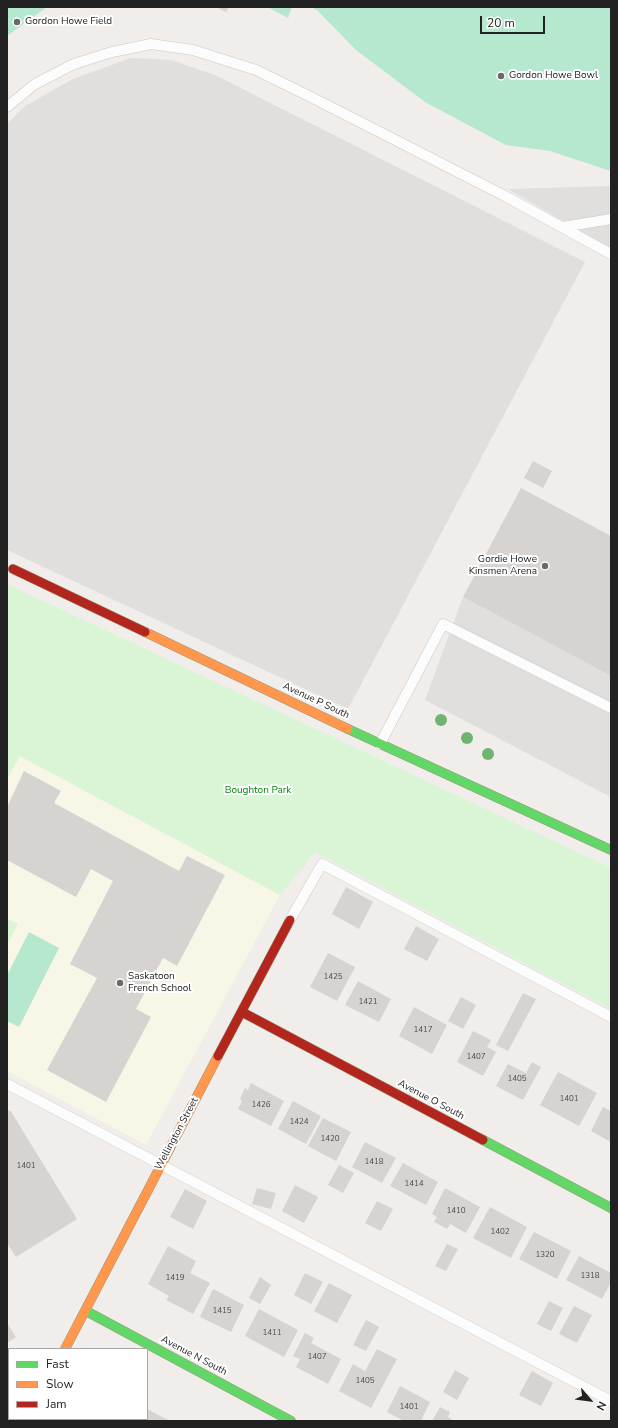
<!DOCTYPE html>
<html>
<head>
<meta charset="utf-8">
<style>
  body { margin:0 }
  #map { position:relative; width:618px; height:1428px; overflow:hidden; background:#f0edea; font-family:"Nunito Sans",sans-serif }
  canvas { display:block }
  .frame { position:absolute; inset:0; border:8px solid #222; pointer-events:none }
  .legend { position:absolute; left:8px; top:1348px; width:140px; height:72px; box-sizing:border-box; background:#fff; border:1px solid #a7a7a7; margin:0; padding:5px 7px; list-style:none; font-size:12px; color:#222 }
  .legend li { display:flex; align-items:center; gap:8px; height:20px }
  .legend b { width:20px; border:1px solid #a7a7a7 }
  .north { position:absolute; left:570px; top:1380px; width:40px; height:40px; -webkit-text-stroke:3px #fff; paint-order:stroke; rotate:118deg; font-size:11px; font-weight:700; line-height:16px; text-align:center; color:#222 }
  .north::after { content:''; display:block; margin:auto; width:14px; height:18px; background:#222; clip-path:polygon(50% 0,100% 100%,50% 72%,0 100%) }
  .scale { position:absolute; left:480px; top:16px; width:65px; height:18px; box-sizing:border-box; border:2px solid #222; border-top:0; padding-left:5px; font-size:12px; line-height:14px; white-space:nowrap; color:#222; -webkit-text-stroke:3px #fff; paint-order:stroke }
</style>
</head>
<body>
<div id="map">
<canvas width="618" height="1428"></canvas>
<div class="frame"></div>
<ul class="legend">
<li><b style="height:5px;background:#63d668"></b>Fast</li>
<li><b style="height:5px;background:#ff974d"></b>Slow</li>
<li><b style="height:5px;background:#b3261e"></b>Jam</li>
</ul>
<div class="north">N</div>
<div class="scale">20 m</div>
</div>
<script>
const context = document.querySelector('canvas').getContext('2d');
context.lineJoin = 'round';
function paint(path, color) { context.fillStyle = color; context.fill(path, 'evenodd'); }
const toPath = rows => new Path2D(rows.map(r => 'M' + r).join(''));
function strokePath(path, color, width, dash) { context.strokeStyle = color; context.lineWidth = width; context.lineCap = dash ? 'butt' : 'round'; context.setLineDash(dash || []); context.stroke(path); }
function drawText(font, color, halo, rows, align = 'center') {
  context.font = font + ' "Nunito Sans",sans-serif'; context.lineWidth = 4; context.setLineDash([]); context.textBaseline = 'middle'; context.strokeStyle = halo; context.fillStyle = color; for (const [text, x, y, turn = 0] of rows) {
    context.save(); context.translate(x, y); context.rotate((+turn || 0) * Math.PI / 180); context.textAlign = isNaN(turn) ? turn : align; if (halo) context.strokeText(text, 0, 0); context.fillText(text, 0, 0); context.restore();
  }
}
paint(toPath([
  [19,756,280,895,146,1145,7,1071,7,779]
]), '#f8f6e7');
paint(toPath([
  [7,584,611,868,611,1009,315,852,280,895,20,756,7,779],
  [7,919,18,924,7,945]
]), '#d9f5d6');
paint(toPath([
  [7,7,47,7,7,36],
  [267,7,292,7,288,18],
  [311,7,611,7,611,171,550,151,506,145,425,102,356,50,318,11],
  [29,932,59,948,19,1027,7,1021,7,975]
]), '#b5e8ce');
paint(toPath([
  [131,58,171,60,215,75,585,262,348,709,7,550,7,124,25,106,73,79],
  [611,186,611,249,508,189],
  [463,597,611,676,611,797,425,700]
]), '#e0dfde');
paint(toPath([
  [216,7,229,7,226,12],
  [533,461,552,471,543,488,524,478],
  [521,488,611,536,611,676,463,597],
  [24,771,61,791,54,803,179,871,187,856,225,875,177,966,163,958,136,1009,151,1017,106,1102,47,1070,97,978,70,964,113,881,91,869,76,897,7,860,7,807],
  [346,887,373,902,359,929,332,914],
  [416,926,439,939,427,961,404,949],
  [328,953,355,967,337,1001,310,987],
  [358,981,391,999,379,1022,345,1005],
  [523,993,536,999,508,1051,496,1045],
  [461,997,476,1005,463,1029,448,1021],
  [414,1007,447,1025,432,1054,399,1036],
  [473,1031,491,1040,487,1047,496,1052,483,1076,457,1062],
  [532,1062,541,1067,523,1100,496,1086,508,1064,526,1073],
  [558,1072,597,1093,579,1126,540,1105],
  [251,1083,284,1101,271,1126,238,1109,242,1101,240,1099,245,1088,248,1090],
  [293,1101,321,1116,306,1144,278,1129],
  [603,1107,611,1111,611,1142,591,1131],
  [10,1110,77,1219,16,1257,7,1243,7,1112],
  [323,1118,351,1132,336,1161,308,1146],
  [365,1142,396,1158,382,1183,352,1167],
  [403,1163,438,1182,426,1205,390,1186],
  [339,1165,354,1173,343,1193,328,1185],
  [295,1185,318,1197,304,1223,282,1211],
  [257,1188,276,1193,271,1209,252,1204],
  [445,1188,480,1207,466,1233,450,1224,447,1229,434,1222,437,1217,432,1214],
  [185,1189,207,1201,193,1229,170,1217],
  [377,1201,393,1209,381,1231,365,1223],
  [490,1207,527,1227,511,1258,473,1238],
  [534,1232,571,1251,557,1279,519,1259],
  [447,1244,458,1249,446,1271,435,1266],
  [168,1246,196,1261,190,1273,210,1283,193,1314,166,1300,169,1296,148,1284],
  [579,1256,611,1273,611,1282,602,1299,566,1280],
  [305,1273,323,1282,311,1304,294,1295],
  [260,1277,271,1285,260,1304,249,1298],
  [329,1283,352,1295,337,1323,314,1311],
  [213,1289,244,1305,231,1332,200,1317],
  [549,1301,563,1308,551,1331,537,1324],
  [574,1306,592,1315,577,1343,559,1334],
  [259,1309,298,1330,284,1357,245,1336],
  [366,1320,379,1327,366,1351,353,1345],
  [7,1323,16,1337,7,1343],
  [305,1333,314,1338,311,1343,341,1359,328,1384,296,1367,300,1359,293,1356],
  [377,1349,397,1359,371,1408,339,1391,353,1364,365,1371],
  [455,1370,469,1378,457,1400,443,1392],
  [532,1371,553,1383,541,1406,519,1395],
  [400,1386,430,1402,421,1421,404,1421,387,1412],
  [440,1407,450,1412,448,1417,454,1421,432,1421],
  [147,1409,170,1421,118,1421,119,1419,147,1419],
  [69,1419,114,1419,113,1421,68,1421]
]), '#d7d3d1');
const lane = toPath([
  [7,107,35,84,74,64,112,52,151,44,193,50,256,70,311,97,505,196,611,254],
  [563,227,611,219],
  [380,744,443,624,611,708],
  [290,920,322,864,611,1017],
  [7,1084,611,1401]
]);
const street = toPath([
  [26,1421,28,1419]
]);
const fast = toPath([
  [348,729,611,850],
  [483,1140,611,1208],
  [86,1311,291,1421]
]);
const slow = toPath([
  [145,632,348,729],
  [65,1349,218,1056]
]);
const jam = toPath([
  [13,569,145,632],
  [242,1012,483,1140],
  [218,1056,290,920]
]);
strokePath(lane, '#c9c8c6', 11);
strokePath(street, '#c9c8c6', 21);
strokePath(fast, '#9b9a80', 10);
strokePath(slow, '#9b9a80', 10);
strokePath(jam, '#9b9a80', 10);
strokePath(lane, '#fdfcfc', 10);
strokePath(street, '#fdfcfc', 20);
strokePath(fast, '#63d668', 9);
strokePath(slow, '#ff974d', 9);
strokePath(jam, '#b3261e', 9);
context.fillStyle = '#70b56f';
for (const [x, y] of [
  [441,720],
  [467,738],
  [488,754]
]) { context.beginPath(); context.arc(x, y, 6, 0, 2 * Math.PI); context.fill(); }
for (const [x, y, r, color] of [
  [17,22,4,"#6a6968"],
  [501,76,4,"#6a6968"],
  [545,566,4,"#6a6968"],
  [120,983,4,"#6a6968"]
]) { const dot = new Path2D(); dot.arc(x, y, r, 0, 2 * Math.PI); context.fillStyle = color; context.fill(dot); strokePath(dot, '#fff', 1.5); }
drawText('8px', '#4f4e4e', null, [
  ["1425",333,977],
  ["1421",368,1002],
  ["1417",423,1030],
  ["1407",476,1057],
  ["1405",517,1079],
  ["1401",569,1099],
  ["1426",261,1105],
  ["1424",299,1122],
  ["1420",330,1139],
  ["1418",374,1162],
  ["1401",26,1166],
  ["1414",414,1184],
  ["1410",456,1211],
  ["1402",500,1232],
  ["1320",545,1255],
  ["1318",590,1276],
  ["1419",175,1278],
  ["1415",222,1311],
  ["1411",272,1333],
  ["1407",317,1357],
  ["1405",365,1381],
  ["1401",409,1407]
]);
drawText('10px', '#222', '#fff', [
  ["Gordon Howe Field",25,22],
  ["Gordon Howe Bowl",509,76],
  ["Gordie Howe",537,560,"right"],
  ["Kinsmen Arena",537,572,"right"],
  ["Saskatoon",128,977],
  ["French School",128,989]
], 'left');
drawText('10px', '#222', '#fff', [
  ["Avenue P South",316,701,25],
  ["Avenue O South",431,1100,28],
  ["Wellington Street",177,1134,-62],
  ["Avenue N South",194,1356,28]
]);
drawText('10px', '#08870a', '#fff', [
  ["Boughton Park",258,791]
]);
</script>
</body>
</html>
